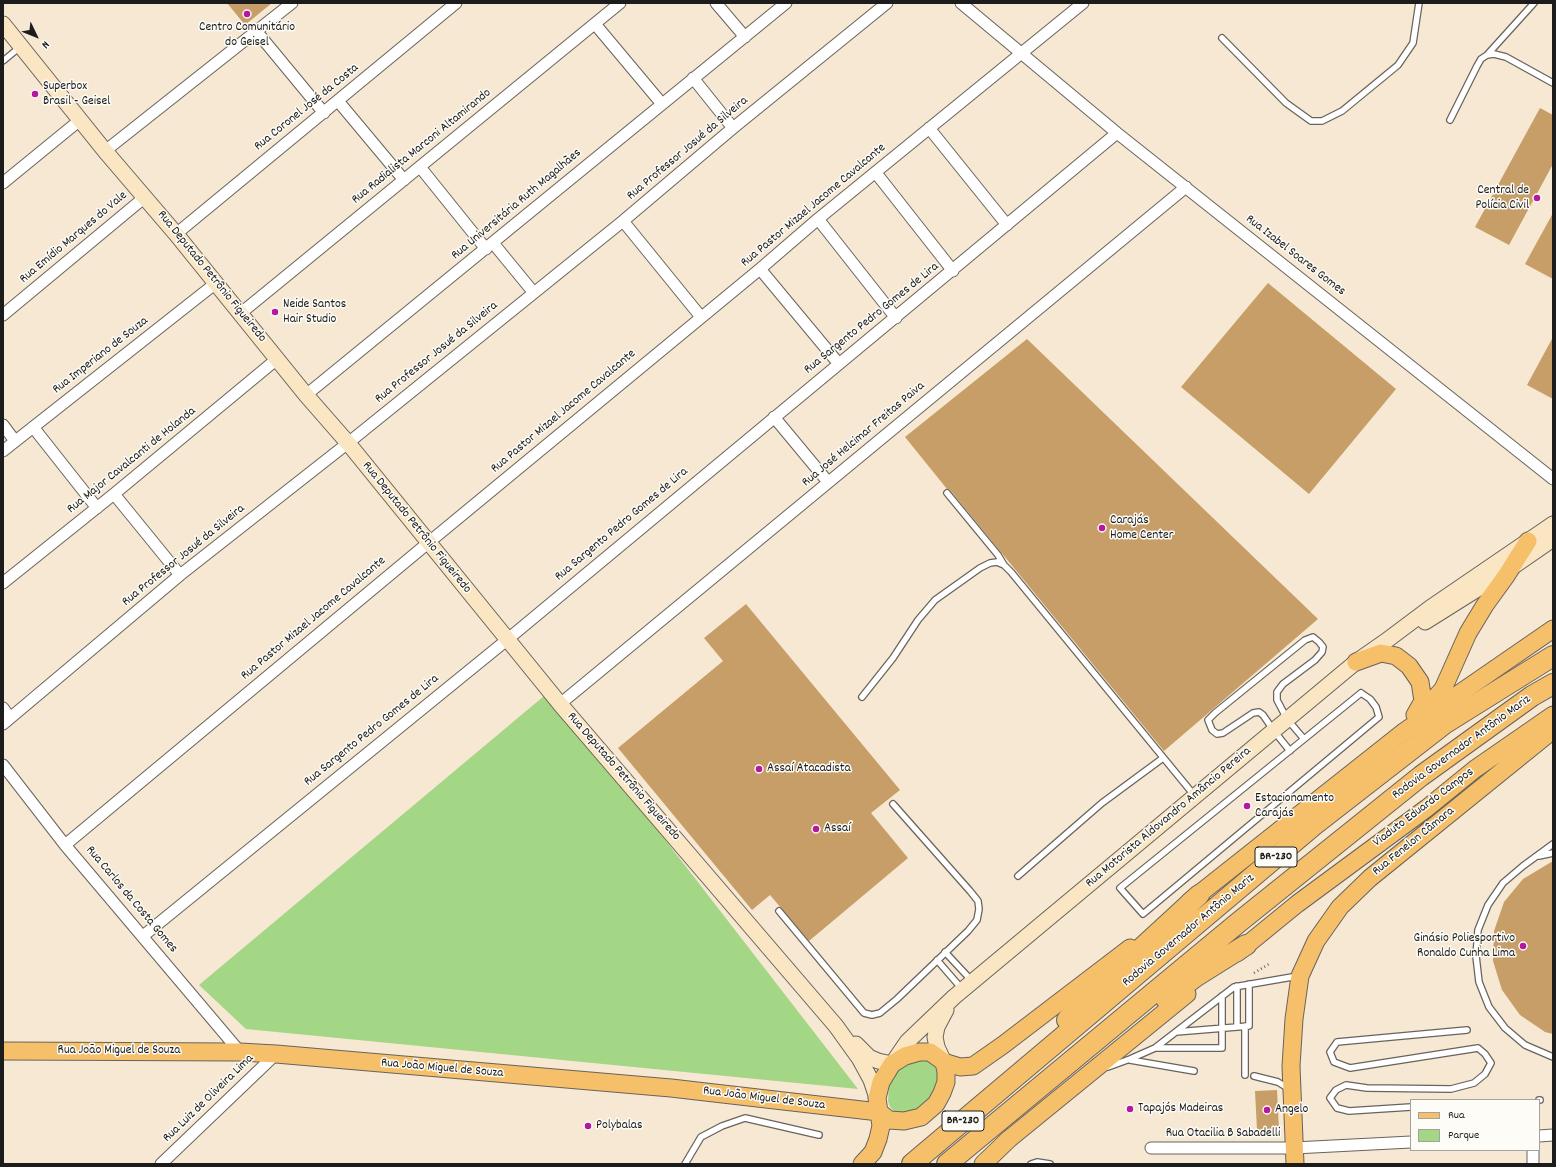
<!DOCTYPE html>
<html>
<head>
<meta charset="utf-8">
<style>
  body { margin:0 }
  #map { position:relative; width:1556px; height:1167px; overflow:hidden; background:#f6e8d2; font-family:Dekko,sans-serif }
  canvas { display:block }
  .frame { position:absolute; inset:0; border:4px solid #1c1c1c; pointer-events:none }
  .legend { position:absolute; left:1410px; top:1099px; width:130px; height:52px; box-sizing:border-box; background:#fdfcf7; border:1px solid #a3a29f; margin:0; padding:5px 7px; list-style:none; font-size:12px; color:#1c1c1c }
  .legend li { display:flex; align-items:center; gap:8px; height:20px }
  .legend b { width:20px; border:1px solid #a3a29f }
  .north { position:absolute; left:16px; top:16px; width:40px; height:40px; -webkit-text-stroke:3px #fdfcf7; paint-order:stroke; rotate:133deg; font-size:11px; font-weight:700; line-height:16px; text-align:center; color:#1c1c1c }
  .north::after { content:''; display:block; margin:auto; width:14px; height:18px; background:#1c1c1c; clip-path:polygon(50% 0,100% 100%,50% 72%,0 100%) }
</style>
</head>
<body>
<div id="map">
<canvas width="1556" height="1167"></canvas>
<div class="frame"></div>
<ul class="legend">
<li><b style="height:5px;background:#f6c06b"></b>Rua</li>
<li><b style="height:11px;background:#a3d685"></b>Parque</li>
</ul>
<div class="north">N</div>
</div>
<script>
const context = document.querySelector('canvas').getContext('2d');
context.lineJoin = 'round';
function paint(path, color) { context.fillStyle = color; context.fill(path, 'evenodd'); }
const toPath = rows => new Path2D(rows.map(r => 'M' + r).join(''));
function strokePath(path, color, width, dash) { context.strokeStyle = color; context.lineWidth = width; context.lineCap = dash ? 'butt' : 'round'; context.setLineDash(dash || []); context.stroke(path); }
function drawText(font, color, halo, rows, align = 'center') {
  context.font = font + ' Dekko,sans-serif'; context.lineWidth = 3; context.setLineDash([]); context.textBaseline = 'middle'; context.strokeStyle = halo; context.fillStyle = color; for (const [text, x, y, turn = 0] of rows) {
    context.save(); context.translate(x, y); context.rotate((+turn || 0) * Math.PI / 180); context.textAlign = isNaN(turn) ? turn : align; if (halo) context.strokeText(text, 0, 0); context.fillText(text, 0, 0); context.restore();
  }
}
paint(toPath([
  [550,691,858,1089,246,1029,199,985],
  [924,1059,936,1064,940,1073,940,1083,928,1103,908,1116,895,1112,890,1107,888,1101,889,1086,893,1078,899,1069,907,1062]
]), '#a3d685');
paint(toPath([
  [227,3,272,3,245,25],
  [1540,108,1553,115,1553,164,1509,245,1475,227],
  [1553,213,1553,279,1525,264],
  [1268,283,1396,389,1309,494,1181,387],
  [1553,337,1553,399,1527,385],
  [1027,339,1318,619,1164,751,950,490,947,489,905,437],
  [746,604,900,790,871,813,908,858,809,941,770,895,752,910,618,748,723,661,704,638],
  [1553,861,1553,1034,1545,1032,1520,1015,1502,990,1493,961,1494,931,1504,902,1523,879],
  [1277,1090,1279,1129,1257,1130,1255,1091]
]), '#c89e68');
const lane = toPath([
  [1222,38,1286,103,1311,121,1322,121,1342,111,1398,65,1413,43,1419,3],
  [1487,55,1534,3],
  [3,61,20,47],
  [1450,120,1477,66,1481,59,1487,55,1494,54,1506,57,1553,83],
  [947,493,998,555,1004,565],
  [1361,693,1370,699,1376,707,1379,717,1143,914,1120,888,1361,693],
  [862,697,893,658,918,620,935,600,980,568,990,563,997,562,1004,565,1011,572,1194,795],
  [1290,751,1274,731,1263,715,1259,712,1253,713,1223,733,1217,734,1212,730,1208,720,1215,713,1305,640,1313,637,1319,642,1323,647,1322,652,1315,660,1283,684,1277,692,1277,700,1287,719,1304,739],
  [1553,844,1523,866,1503,883,1488,905,1478,930,1476,956,1479,982,1489,1007,1505,1028,1525,1045,1553,1057],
  [1539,856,1553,853],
  [1018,876,1102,803,1163,758],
  [779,911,864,1013,872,1015,880,1013,897,999,968,931,977,920,979,909,978,901,970,891,893,804],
  [945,952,972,981],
  [937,960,962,989],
  [1245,1026,1245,1075],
  [1237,1027,1249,1026,1249,984],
  [1176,1032,1237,1027,1237,986],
  [1155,1048,1222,1048,1222,996],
  [1130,1060,1194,1071],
  [1108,1067,1130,1059,1155,1048,1234,987,1298,976],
  [1254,1076,1278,1082,1289,1089],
  [1539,1100,1540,1100],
  [1411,1107,1349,1111,1337,1108,1330,1098,1336,1090,1346,1085,1367,1088,1451,1089,1474,1083,1485,1074,1491,1063,1485,1054,1478,1048,1350,1068,1334,1062,1330,1052,1337,1042,1467,1030],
  [685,1164,701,1137,722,1126,745,1118,819,1135],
  [1031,1164,1037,1162,1050,1164]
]);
const street = toPath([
  [716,3,745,37],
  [961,3,1117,133,1553,479],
  [595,24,662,104],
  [257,32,324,113],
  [693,78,733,128],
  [338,101,404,180],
  [929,128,1007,225],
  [105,151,292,3],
  [420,167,486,249],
  [876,173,953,271],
  [3,183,80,120],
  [818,219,896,318],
  [623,221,701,317],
  [176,234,456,3],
  [493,243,534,293],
  [760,269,839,364],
  [241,313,620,3],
  [3,315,145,197],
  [306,395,786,3],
  [774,417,828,482],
  [3,425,15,441],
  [33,427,97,508],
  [3,451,216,283],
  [114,494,180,575],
  [3,583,114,494,277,359],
  [560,704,1186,187],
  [3,708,10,718],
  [3,724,180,575,348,443,623,221,733,128,887,3],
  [3,765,65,845,240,1052],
  [65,845,428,543,760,269,818,219,1083,3],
  [143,936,508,639,1117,133],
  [1539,1136,1553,1135],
  [1151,1148,1294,1148,1411,1142],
  [161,1164,276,1054],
  [1533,1164,1533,1150]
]);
const secondary = toPath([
  [3,24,105,151,176,234,306,395,348,443,560,704,836,1026,859,1058,871,1080,877,1098],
  [1425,622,1511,568,1553,539],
  [856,1044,869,1057,878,1061,892,1064,907,1042,954,997,1356,662,1386,641,1430,608,1553,524],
  [944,1062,937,1047,935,1037,937,1027,946,1010]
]);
const primary = toPath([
  [1356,662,1381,653,1396,656,1409,666,1420,682,1423,701,1415,715],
  [1424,710,1443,689,1468,633,1485,605,1506,576,1528,541],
  [1189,902,1405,731,1553,629],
  [1237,953,1297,904,1427,808,1475,769,1553,715],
  [3,1051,240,1052,276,1054,671,1088,879,1112,889,1120,904,1121,921,1117,936,1104,942,1093,946,1082,946,1072,944,1062],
  [862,1164,873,1152,878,1139,881,1126,877,1098,881,1082,892,1064,905,1056,919,1052,930,1052,944,1062,960,1067,973,1066,1003,1045,1130,948],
  [983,1164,1009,1139,1187,994],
  [1295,1164,1291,1066,1294,1019,1300,976,1316,941,1340,907,1370,878,1553,730]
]);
const highway = toPath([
  [1166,999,1195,977,1246,945],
  [1067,1020,1086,999,1199,895],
  [912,1164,1314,825,1444,724,1553,656],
  [947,1164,1239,922,1421,776,1532,696,1553,684]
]);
strokePath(lane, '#68635c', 8);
strokePath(street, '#68635c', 13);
strokePath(secondary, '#68635c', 17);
strokePath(primary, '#68635c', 19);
strokePath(highway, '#68635c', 22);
strokePath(toPath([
  [1254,973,1269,964]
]), '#68635c', 2.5, [1, 3]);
strokePath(lane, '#fff', 5.5);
strokePath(street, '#fff', 11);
strokePath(secondary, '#fbe6c4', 15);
strokePath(primary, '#f6c06b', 17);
strokePath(highway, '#f6c06b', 20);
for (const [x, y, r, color] of [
  [247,14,4,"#b5179e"],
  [35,94,4,"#b5179e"],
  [1537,198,4,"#b5179e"],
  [275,312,4,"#b5179e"],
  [1102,528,4,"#b5179e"],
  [759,769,4,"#b5179e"],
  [1247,806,4,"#b5179e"],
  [816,829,4,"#b5179e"],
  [1523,946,4,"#b5179e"],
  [1130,1109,4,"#b5179e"],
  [1267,1110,4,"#b5179e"],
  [588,1126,4,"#b5179e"]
]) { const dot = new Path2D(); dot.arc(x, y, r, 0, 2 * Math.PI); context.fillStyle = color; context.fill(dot); strokePath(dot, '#fdfcf7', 1.5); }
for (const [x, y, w] of [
  [1276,857,42],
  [963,1121,42]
]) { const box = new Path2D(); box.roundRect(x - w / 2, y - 10, w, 20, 3); context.fillStyle = '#fdfcf7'; context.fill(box); strokePath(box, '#1c1c1c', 1); }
drawText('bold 12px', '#1c1c1c', null, [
  ["BR-230",1276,857],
  ["BR-230",963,1121]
]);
drawText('13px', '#1c1c1c', '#fdfcf7', [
  ["Centro Comunitário",247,28,"center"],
  ["do Geisel",247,43,"center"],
  ["Superbox",43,87],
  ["Brasil - Geisel",43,102],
  ["Central de",1529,191,"right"],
  ["Polícia Civil",1529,206,"right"],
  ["Neide Santos",283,305],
  ["Hair Studio",283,320],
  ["Carajás",1110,521],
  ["Home Center",1110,536],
  ["Assaí Atacadista",767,769],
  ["Estacionamento",1255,799],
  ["Carajás",1255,814],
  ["Assaí",824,829],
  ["Ginásio Poliesportivo",1515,939,"right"],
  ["Ronaldo Cunha Lima",1515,954,"right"],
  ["Tapajós Madeiras",1138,1109],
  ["Angelo",1275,1110],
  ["Polybalas",596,1126]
], 'left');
drawText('13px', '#1c1c1c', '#fdfcf7', [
  ["Rua Coronel José da Costa",307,108,-39],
  ["Rua Radialista Marconi Altamirando",422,147,-39],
  ["Rua Professor Josué da Silveira",688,149,-40],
  ["Rua Universitária Ruth Magalhães",517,205,-40],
  ["Rua Pastor Mizael Jacome Cavalcante",814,206,-40],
  ["Rua Emídio Marques do Vale",74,238,-40],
  ["Rua Izabel Soares Gomes",1295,256,38],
  ["Rua Deputado Petrônio Figueiredo",211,277,51],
  ["Rua Sargento Pedro Gomes de Lira",872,319,-39],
  ["Rua Professor Josué da Silveira",437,353,-39],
  ["Rua Imperiano de Souza",101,356,-38],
  ["Rua Pastor Mizael Jacome Cavalcante",564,412,-40],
  ["Rua José Helcimar Freitas Paiva",864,435,-40],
  ["Rua Major Cavalcanti de Holanda",132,461,-39],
  ["Rua Sargento Pedro Gomes de Lira",622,525,-40],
  ["Rua Deputado Petrônio Figueiredo",416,528,51],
  ["Rua Professor Josué da Silveira",184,556,-39],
  ["Rua Pastor Mizael Jacome Cavalcante",314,619,-40],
  ["Rua Sargento Pedro Gomes de Lira",372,731,-39],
  ["Rodovia Governador Antônio Mariz",1462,748,-36],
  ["Rua Deputado Petrônio Figueiredo",623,777,49],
  ["Viaduto Eduardo Campos",1424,808,-37],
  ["Rua Motorista Aldovandro Amâncio Pereira",1169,818,-40],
  ["Rua Fenelon Câmara",1414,842,-39],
  ["Rua Carlos da Costa Gomes",131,900,50],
  ["Rodovia Governador Antônio Mariz",1189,931,-40],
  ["Rua João Miguel de Souza",119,1051],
  ["Rua João Miguel de Souza",442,1069,5],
  ["Rua Luiz de Oliveira Lima",209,1099,-44],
  ["Rua João Miguel de Souza",764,1099,7],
  ["Rua Otacilia B Sabadelli",1223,1134]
]);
</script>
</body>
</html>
